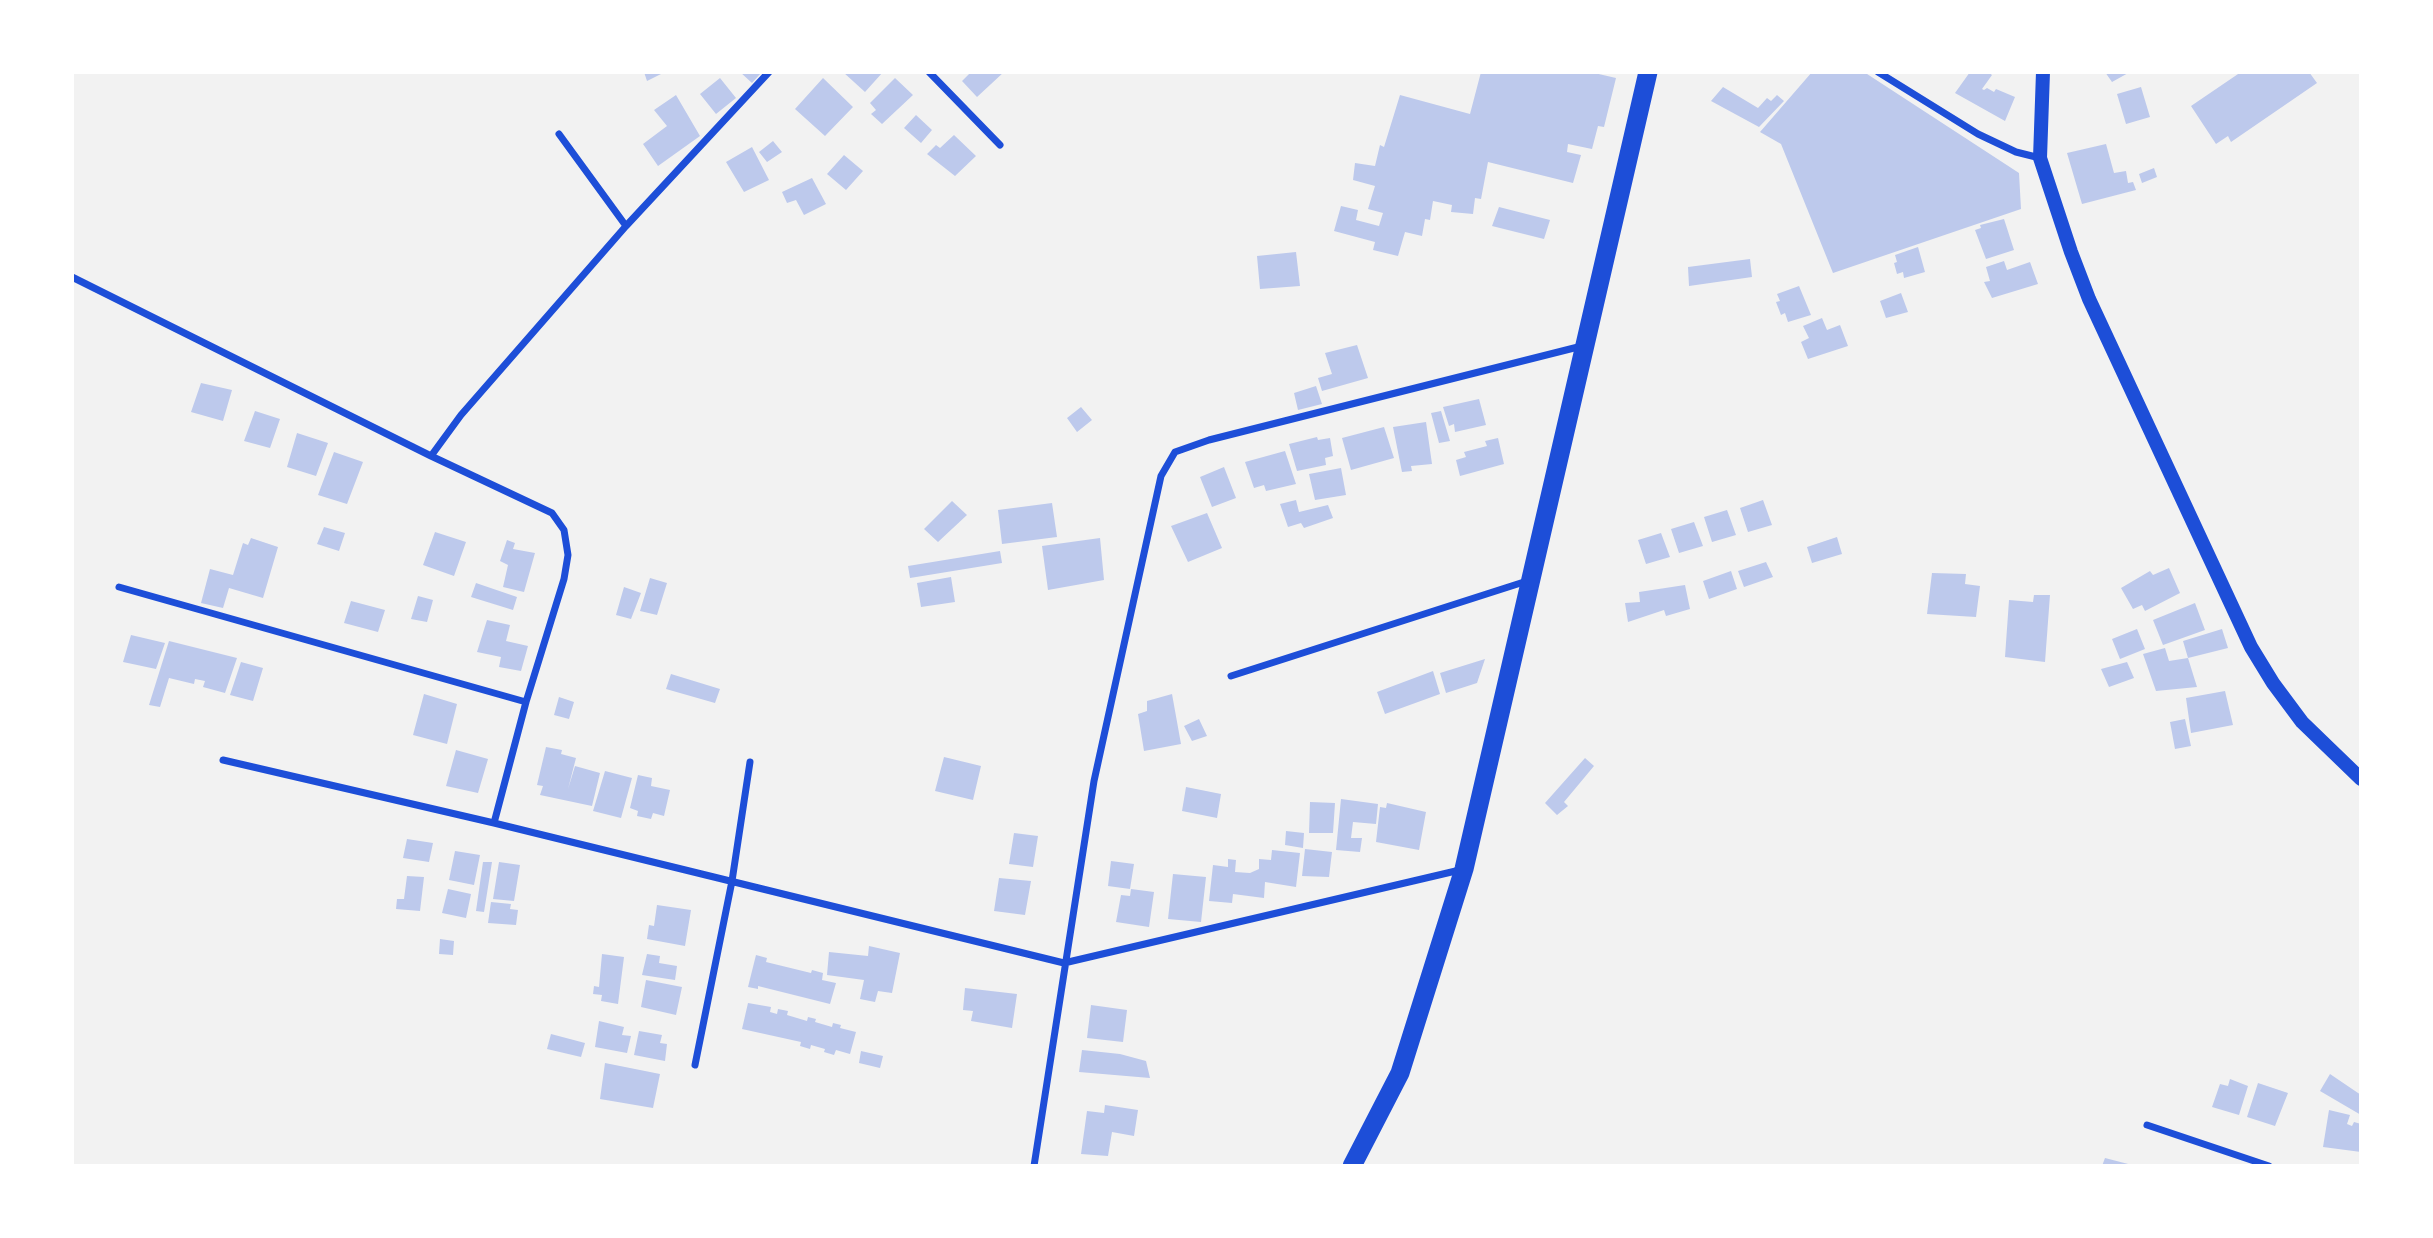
<!DOCTYPE html>
<html>
<head>
<meta charset="utf-8">
<style>
  body { margin:0 }
  #map { position:relative; width:2433px; height:1238px; overflow:hidden; background:#f2f2f2; font-family:Poppins,sans-serif }
  canvas { display:block }
  .frame { position:absolute; inset:0; border:74px solid #fff; pointer-events:none }
</style>
</head>
<body>
<div id="map">
<canvas width="2433" height="1238"></canvas>
<div class="frame"></div>
</div>
<script>
const context = document.querySelector('canvas').getContext('2d');
context.lineJoin = 'round';
function paint(path, color) { context.fillStyle = color; context.fill(path, 'evenodd'); }
const toPath = rows => new Path2D(rows.map(r => 'M' + r).join(''));
function strokePath(path, color, width, dash) { context.strokeStyle = color; context.lineWidth = width; context.lineCap = dash ? 'butt' : 'round'; context.setLineDash(dash || []); context.stroke(path); }
paint(toPath([
  [644,72,665,72,647,81],
  [740,72,759,72,761,73,752,83],
  [843,72,883,72,865,92],
  [971,72,1004,72,977,97,962,81],
  [1481,72,1590,72,1616,78,1604,127,1598,126,1592,149,1568,144,1567,152,1581,155,1573,183,1488,162,1481,199,1475,198,1473,214,1451,212,1452,205,1433,201,1430,220,1425,219,1422,236,1405,232,1398,256,1373,250,1375,242,1334,231,1341,206,1358,210,1356,220,1379,226,1383,213,1368,209,1375,186,1353,180,1355,163,1375,166,1380,145,1384,147,1400,95,1470,114],
  [1812,72,1864,72,2019,173,2021,209,1833,273,1781,144,1760,132],
  [1970,72,1988,72,1992,75,1982,89,1984,90,1987,88,1994,92,1996,89,2015,97,2005,121,1955,93],
  [2105,72,2130,72,2112,82],
  [2241,72,2309,72,2317,83,2231,142,2228,136,2216,144,2191,106],
  [720,78,736,98,716,114,700,94],
  [823,78,853,107,825,136,795,109],
  [895,78,913,95,882,124,871,114,876,110,870,103],
  [1723,87,1758,108,1767,98,1771,101,1777,95,1784,101,1759,127,1711,101],
  [2141,87,2150,117,2126,124,2117,94],
  [676,95,700,136,658,166,643,144,667,126,654,110],
  [916,115,932,130,921,143,904,128],
  [954,135,976,156,955,176,927,154,936,145,940,148],
  [773,141,782,152,767,162,759,152],
  [2106,144,2114,173,2126,171,2128,183,2133,182,2136,190,2082,204,2067,153],
  [752,147,769,180,744,192,726,162],
  [844,155,863,171,846,190,827,174],
  [2154,168,2157,177,2142,183,2139,174],
  [812,178,826,204,804,215,796,200,787,203,782,192],
  [1499,207,1550,220,1544,239,1492,226],
  [2004,219,2014,250,1986,259,1975,230,1981,228,1980,225],
  [1918,247,1925,272,1904,278,1903,272,1897,274,1894,263,1897,262,1895,255],
  [1296,252,1300,286,1260,289,1257,256],
  [1750,259,1752,277,1689,286,1688,267],
  [2004,261,2007,270,2030,262,2038,284,1992,298,1984,282,1990,281,1986,267],
  [1799,286,1811,315,1788,322,1785,313,1781,315,1776,302,1780,301,1777,294],
  [1901,293,1908,312,1886,318,1880,301],
  [1822,318,1827,330,1840,325,1848,346,1808,359,1801,342,1809,338,1803,326],
  [1357,345,1368,378,1322,391,1318,378,1332,374,1325,353],
  [201,383,232,390,223,421,191,412],
  [1316,386,1322,404,1298,410,1294,393],
  [1479,399,1486,425,1455,432,1454,424,1449,426,1443,407],
  [1081,407,1092,420,1077,432,1067,418],
  [255,411,280,419,270,448,244,441],
  [1441,411,1450,441,1439,443,1431,413],
  [1426,422,1432,464,1411,466,1412,471,1402,472,1393,427],
  [1384,427,1394,458,1351,470,1342,438],
  [297,433,328,443,316,476,287,467],
  [1317,437,1318,440,1330,438,1333,456,1325,458,1326,465,1297,471,1289,444],
  [1498,438,1504,464,1460,476,1456,460,1466,457,1464,452,1487,446,1485,441],
  [1285,451,1296,484,1266,491,1264,485,1254,488,1245,462],
  [334,452,363,462,347,504,318,495],
  [1224,467,1236,498,1212,507,1200,477],
  [1341,468,1346,495,1315,500,1309,474],
  [1296,500,1299,512,1328,505,1333,518,1304,528,1301,523,1288,527,1280,504],
  [1763,500,1772,525,1748,532,1740,508],
  [952,501,967,515,938,542,924,529],
  [1052,503,1057,537,1002,544,998,510],
  [1727,510,1736,535,1712,542,1704,517],
  [1207,513,1222,548,1188,562,1171,526],
  [1694,522,1703,546,1679,553,1671,529],
  [324,527,345,533,339,551,317,544],
  [435,532,466,542,454,576,423,565],
  [1661,533,1670,557,1646,564,1638,540],
  [1837,537,1842,554,1812,563,1807,547],
  [251,538,278,547,263,598,229,588,223,608,201,603,210,569,233,575,243,543,248,545],
  [1100,538,1104,580,1048,590,1042,546],
  [507,540,515,543,513,549,535,553,524,592,503,587,508,565,500,561],
  [1000,551,1002,563,910,578,908,566],
  [1766,562,1773,577,1744,587,1738,571],
  [2169,568,2180,593,2145,611,2142,605,2133,609,2121,588,2150,571,2153,575],
  [1731,571,1737,589,1709,599,1703,581],
  [1932,573,1966,574,1965,584,1980,586,1976,617,1927,614],
  [951,577,955,602,921,607,917,583],
  [650,578,667,583,657,615,640,611],
  [476,583,517,597,513,610,471,597],
  [1685,585,1690,609,1666,616,1664,610,1628,622,1625,603,1640,602,1639,592],
  [624,587,641,593,631,619,616,615],
  [2034,595,2050,595,2045,662,2005,657,2009,600,2033,602],
  [418,596,433,600,427,622,411,619],
  [351,601,385,610,378,632,344,623],
  [2195,603,2205,630,2163,645,2153,620],
  [487,620,510,625,506,641,528,646,521,671,499,667,501,657,477,652],
  [2137,629,2145,649,2120,659,2112,639],
  [2222,629,2228,648,2188,658,2197,687,2156,691,2143,654,2165,648,2169,661,2188,658,2183,641],
  [131,635,165,643,156,669,123,662],
  [169,641,237,658,225,693,203,687,205,681,195,679,194,684,169,678,160,707,149,705],
  [1485,659,1477,683,1446,693,1440,673],
  [241,662,263,668,253,701,230,695],
  [2127,662,2134,678,2109,687,2101,669],
  [1433,671,1440,694,1385,714,1377,692],
  [671,674,720,689,715,703,666,689],
  [2225,691,2233,725,2191,733,2186,698],
  [424,694,457,704,447,744,413,735],
  [1172,694,1181,744,1144,751,1138,714,1147,711,1147,701],
  [559,697,574,702,569,719,554,715],
  [1199,719,1207,736,1192,741,1184,726],
  [2185,719,2191,746,2175,749,2170,722],
  [546,747,562,750,561,754,576,758,568,789,575,766,600,773,592,806,540,795,543,786,537,785],
  [456,750,488,759,478,793,446,786],
  [944,757,981,766,973,800,935,791],
  [1585,758,1594,766,1564,802,1568,806,1557,815,1545,803],
  [605,771,632,778,621,818,593,811],
  [638,775,652,778,651,786,670,790,664,816,653,813,651,819,637,816,638,811,630,808],
  [1186,787,1221,794,1217,818,1182,811],
  [1341,799,1378,804,1376,824,1353,822,1351,838,1362,838,1360,852,1336,850],
  [1310,802,1335,803,1333,833,1309,833],
  [1387,803,1426,812,1419,850,1376,842,1380,807,1386,808],
  [1286,831,1304,833,1303,848,1285,845],
  [1014,833,1038,836,1033,867,1009,864],
  [407,839,433,843,429,862,403,858],
  [1305,849,1332,852,1329,877,1302,876],
  [1272,850,1300,853,1296,887,1265,882,1264,898,1233,894,1232,903,1209,901,1213,865,1228,867,1228,859,1236,860,1235,872,1250,873,1259,869,1259,859,1271,860],
  [455,851,480,855,474,885,449,880],
  [1111,861,1134,864,1130,889,1108,886],
  [483,862,492,862,484,912,476,911],
  [499,862,520,865,514,901,493,899],
  [1173,874,1206,877,1201,922,1168,919],
  [407,876,424,877,420,911,396,909,397,899,404,899],
  [999,878,1031,881,1025,915,994,911],
  [448,889,471,894,466,918,442,913],
  [1131,889,1154,892,1149,927,1116,922,1121,895,1130,896],
  [491,902,511,904,510,909,518,910,516,925,488,923],
  [657,905,691,910,685,946,647,939,649,925,654,926],
  [440,939,454,941,453,955,439,954],
  [869,946,900,953,892,993,878,991,875,1002,860,999,864,980,827,975,829,952,868,956],
  [602,954,624,957,618,1004,601,1001,602,995,593,994,594,986,599,987],
  [647,954,660,956,659,963,677,966,675,980,642,975],
  [756,955,767,958,766,962,811,973,812,970,823,973,822,980,836,983,830,1004,758,986,758,989,748,987],
  [646,980,682,987,676,1015,641,1007],
  [965,988,1017,994,1012,1028,971,1021,973,1011,963,1010],
  [748,1003,771,1007,770,1012,777,1014,778,1009,788,1011,787,1015,807,1021,808,1017,816,1019,815,1022,832,1027,833,1023,841,1025,840,1028,856,1032,850,1054,836,1050,834,1055,824,1052,825,1049,811,1045,810,1049,800,1046,801,1042,742,1029],
  [1091,1005,1127,1010,1123,1042,1087,1038],
  [599,1021,624,1027,622,1035,631,1036,627,1053,595,1047],
  [639,1031,662,1035,660,1043,667,1044,665,1061,634,1055],
  [551,1034,585,1043,581,1057,547,1049],
  [1082,1050,1120,1054,1146,1061,1150,1078,1079,1072],
  [861,1051,883,1056,880,1068,859,1063],
  [605,1063,660,1074,653,1108,600,1099],
  [2330,1074,2361,1095,2361,1115,2320,1091],
  [2230,1079,2248,1086,2239,1115,2212,1107,2220,1084,2228,1086],
  [2258,1083,2288,1093,2275,1126,2247,1117],
  [1105,1105,1138,1110,1134,1136,1112,1132,1108,1156,1081,1154,1087,1111,1104,1113],
  [2329,1110,2350,1115,2347,1124,2352,1126,2354,1122,2361,1124,2361,1152,2323,1147],
  [2105,1158,2132,1165,2132,1166,2102,1166]
]), '#bdc9ec');
strokePath(toPath([
  [929,72,1000,145],
  [1878,72,1978,134,2016,152,2040,158],
  [559,134,626,226],
  [72,277,431,456,552,513,564,530,568,555,564,579,526,702,494,823],
  [431,456,461,415,626,226,769,72],
  [119,587,526,702],
  [1231,676,1527,581],
  [223,760,494,823,1064,963,1460,870],
  [695,1065,732,881,750,762],
  [2147,1125,2269,1166],
  [1034,1166,1094,781,1161,476,1175,452,1209,440,1582,346]
]), '#1d4ed8', 7);
strokePath(toPath([
  [2043,72,2040,158,2071,252,2089,299,2251,647,2273,683,2302,722,2361,779]
]), '#1d4ed8', 14);
strokePath(toPath([
  [1352,1166,1400,1073,1464,869,1648,72]
]), '#1d4ed8', 19);
</script>
</body>
</html>
